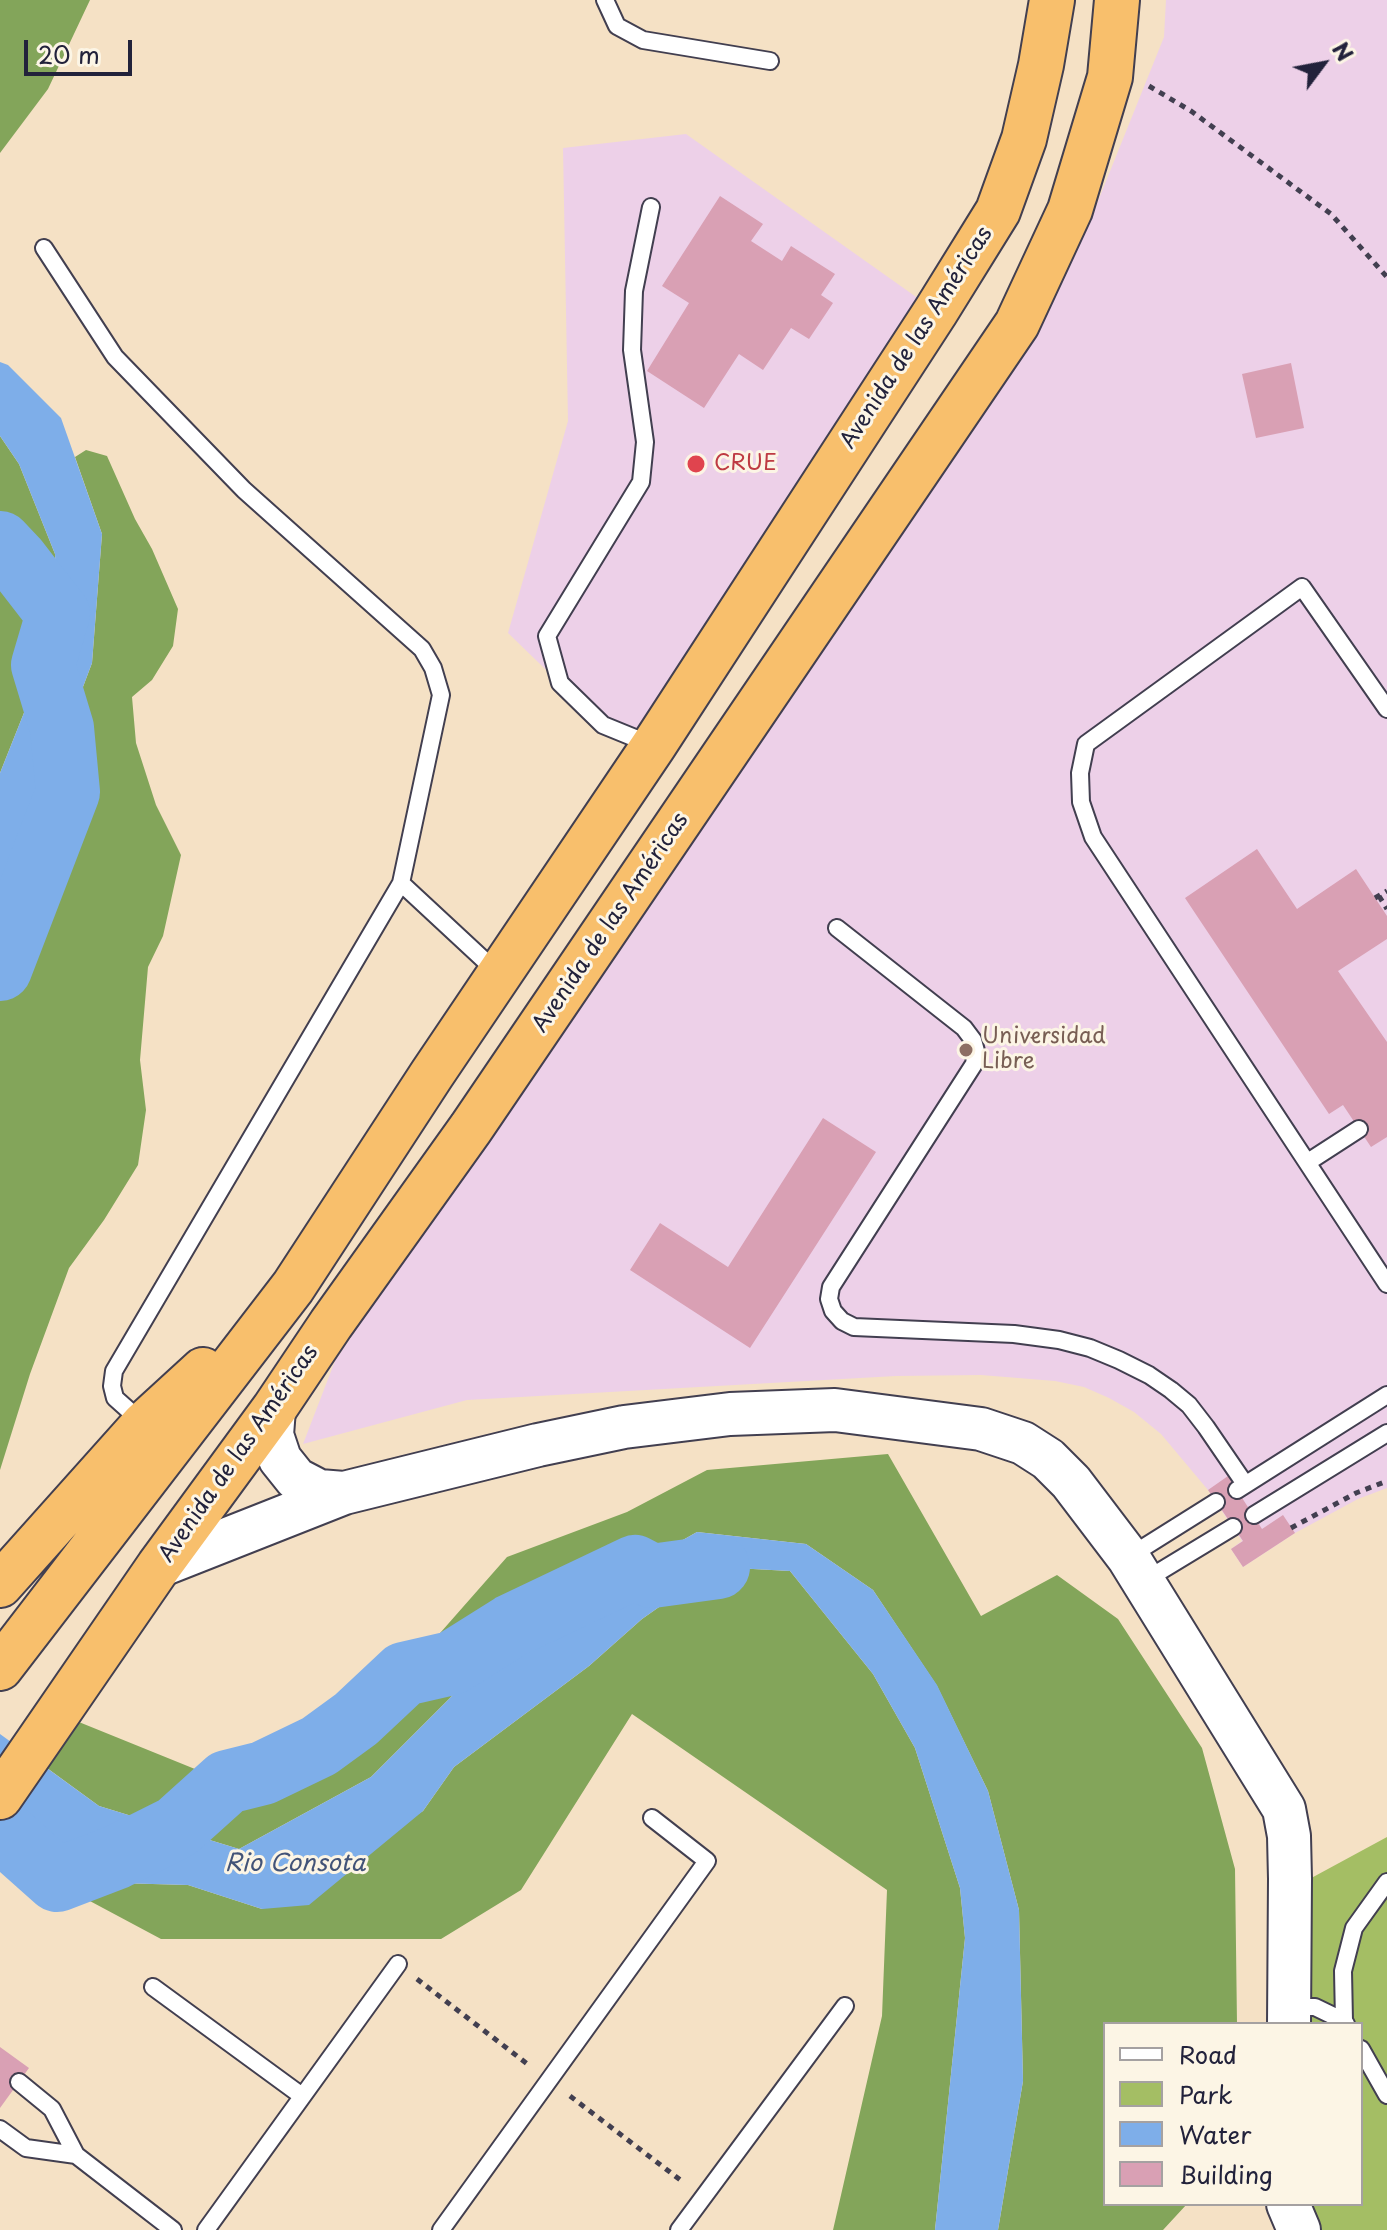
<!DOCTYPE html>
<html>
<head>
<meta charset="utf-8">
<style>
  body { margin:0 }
  #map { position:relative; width:1387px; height:2230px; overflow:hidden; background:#f5e1c5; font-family:"Playpen Sans",sans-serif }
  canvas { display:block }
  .legend { position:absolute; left:1103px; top:2022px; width:260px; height:184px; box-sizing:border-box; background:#fcf5e5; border:2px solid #a5a1a1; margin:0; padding:10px 14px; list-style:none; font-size:24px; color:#22223b }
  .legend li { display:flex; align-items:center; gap:16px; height:40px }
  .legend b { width:40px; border:2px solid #a5a1a1 }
  .north { position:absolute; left:1283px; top:24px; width:80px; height:80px; -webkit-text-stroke:6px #fcf5e5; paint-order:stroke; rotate:58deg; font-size:22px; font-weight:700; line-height:32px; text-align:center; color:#22223b }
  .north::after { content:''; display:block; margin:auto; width:28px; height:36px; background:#22223b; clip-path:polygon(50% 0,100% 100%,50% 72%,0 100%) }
  .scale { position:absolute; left:24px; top:40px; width:108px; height:36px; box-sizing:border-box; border:4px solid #22223b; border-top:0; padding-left:10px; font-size:24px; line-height:28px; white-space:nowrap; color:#22223b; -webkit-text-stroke:6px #fcf5e5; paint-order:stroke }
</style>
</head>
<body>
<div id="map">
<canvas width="1387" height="2230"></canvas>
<ul class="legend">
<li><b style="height:10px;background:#fff"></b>Road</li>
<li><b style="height:22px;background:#a4be64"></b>Park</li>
<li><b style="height:22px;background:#7eaee9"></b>Water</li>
<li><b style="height:22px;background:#d9a0b4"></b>Building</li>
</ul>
<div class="north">N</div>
<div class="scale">20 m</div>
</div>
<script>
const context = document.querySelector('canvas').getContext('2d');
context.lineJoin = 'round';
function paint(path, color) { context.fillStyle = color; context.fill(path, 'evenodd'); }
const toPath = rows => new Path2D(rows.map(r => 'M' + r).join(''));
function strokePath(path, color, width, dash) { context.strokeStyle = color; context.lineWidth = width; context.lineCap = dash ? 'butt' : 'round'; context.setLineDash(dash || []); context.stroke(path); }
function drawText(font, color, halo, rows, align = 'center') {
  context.font = font + ' "Playpen Sans",sans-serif'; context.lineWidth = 6; context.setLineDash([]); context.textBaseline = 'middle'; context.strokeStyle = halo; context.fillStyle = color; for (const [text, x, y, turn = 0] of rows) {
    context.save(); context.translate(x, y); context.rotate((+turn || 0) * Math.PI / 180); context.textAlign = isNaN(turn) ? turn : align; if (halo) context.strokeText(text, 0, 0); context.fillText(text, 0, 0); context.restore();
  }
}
paint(toPath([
  [1166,0,1387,0,1387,1488,1358,1499,1295,1533,1243,1567,1231,1549,1242,1541,1208,1490,1161,1434,1134,1412,1109,1398,1084,1387,1055,1381,981,1375,896,1376,467,1400,303,1444,335,1361,756,740,1088,226,1164,37],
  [686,134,936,311,654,745,603,725,508,633,568,421,563,148]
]), '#edd0e8');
paint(toPath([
  [1387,1837,1387,2230,1299,2230,1288,2204,1361,2204,1361,2024,1294,2024,1291,1889]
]), '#a4be64');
paint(toPath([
  [0,0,90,0,48,89,0,153],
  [0,436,19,464,55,554,58,614,43,665,0,773],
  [86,450,107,456,135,519,152,549,178,609,173,646,152,680,132,697,136,743,156,805,181,855,163,936,148,967,140,1060,146,1110,138,1165,104,1220,69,1268,30,1374,0,1470,0,887,17,862,92,663,102,534,75,457],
  [888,1454,981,1616,1057,1575,1118,1619,1202,1748,1235,1869,1237,2024,1105,2024,1105,2204,1187,2204,1163,2230,998,2230,1023,2081,1019,1910,988,1791,937,1686,873,1590,806,1544,697,1532,635,1567,517,1643,465,1683,371,1777,239,1849,99,1806,36,1760,69,1718,227,1782,319,1746,404,1674,507,1557,627,1512,707,1470],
  [716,1567,790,1571,873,1674,915,1748,960,1888,965,1938,935,2230,833,2230,882,2016,887,1890,632,1714,521,1890,441,1939,161,1939,0,1853,0,1809,51,1846,117,1883,188,1885,262,1909,423,1811,454,1767,589,1666,642,1619]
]), '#83a55a');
paint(toPath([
  [0,362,8,365,61,418,102,534,92,663,17,862,0,887,0,773,43,665,58,614,55,554,19,464,0,436],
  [697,1532,806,1544,873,1590,937,1685,988,1791,1019,1910,1023,2081,998,2230,935,2230,965,1938,960,1888,915,1748,873,1674,790,1571,716,1567,642,1619,589,1666,454,1767,423,1811,309,1905,262,1909,188,1885,117,1883,51,1846,0,1809,0,1734,99,1806,239,1849,371,1777,465,1683,517,1643,635,1567]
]), '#7eaee9');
strokePath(toPath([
  [0,543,17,561,58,614,43,665,62,728,68,792,0,969],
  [0,1829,57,1880,117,1857,177,1827,227,1782,263,1773,319,1746,356,1719,404,1674,452,1663,511,1626,635,1567,652,1576,718,1567]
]), '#7eaee9', 64);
paint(toPath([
  [720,196,763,224,751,241,782,261,791,246,835,274,821,295,833,303,809,339,791,328,763,370,739,354,704,408,647,371,689,303,662,286],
  [1291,363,1304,428,1256,438,1242,374],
  [1257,849,1297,909,1356,869,1387,916,1387,939,1338,971,1387,1042,1387,1137,1371,1147,1343,1105,1329,1114,1185,898],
  [823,1118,876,1152,750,1348,630,1270,660,1223,728,1267],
  [1228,1476,1262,1529,1283,1515,1295,1533,1243,1567,1231,1549,1243,1541,1208,1490],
  [0,2047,29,2068,0,2108]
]), '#d9a0b4');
const service = toPath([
  [605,0,617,26,643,40,770,61],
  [651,207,634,291,632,350,645,442,641,482,547,636,560,683,603,725,652,745],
  [44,248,115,357,244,490,422,649,433,668,441,695,401,883],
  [1387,709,1302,587,1086,744,1080,773,1081,802,1093,837,1387,1284],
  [837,928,964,1028,973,1040,976,1051,974,1064,831,1287,829,1299,833,1311,842,1321,854,1327,1014,1334,1059,1340,1090,1348,1119,1360,1149,1375,1171,1390,1189,1405,1206,1427,1245,1484],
  [1308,1162,1359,1129],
  [143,1423,115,1398,112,1386,114,1371,401,883,499,974],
  [1237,1490,1387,1395],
  [1254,1515,1387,1433],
  [1130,1556,1216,1502],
  [1144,1581,1233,1527],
  [153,1987,302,2096],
  [1289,2007,1315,2007,1344,2021,1346,2024],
  [1344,2021,1343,1971,1354,1928,1387,1882],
  [1361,2049,1387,2095],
  [19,2082,52,2109,76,2155,173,2230],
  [0,2129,26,2148,76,2155],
  [206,2230,398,1964],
  [441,2230,707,1861,652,1818],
  [679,2230,845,2006]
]);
const tertiary = toPath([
  [274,1409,272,1435,280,1459,296,1479,319,1491,344,1493],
  [159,1566,344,1493,538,1445,624,1427,730,1414,835,1410,981,1429,1023,1443,1048,1459,1071,1482,1128,1557,1284,1809,1289,1836,1290,1879,1289,2024],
  [1288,2204,1299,2230]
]);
const trunk = toPath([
  [0,1585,144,1424,203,1370],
  [0,1668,293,1287,432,1074,654,745,936,311,998,211,1024,139,1041,65,1052,0],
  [0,1797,159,1566,274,1409,331,1324,471,1128,1017,324,1070,210,1110,77,1117,0]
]);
strokePath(service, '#423f50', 20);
strokePath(tertiary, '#423f50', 46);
strokePath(trunk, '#423f50', 48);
strokePath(toPath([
  [1149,86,1191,111,1331,214,1387,277],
  [1379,896,1387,909],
  [1375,898,1387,891],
  [1291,1528,1356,1493,1387,1481],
  [417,1979,530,2066],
  [570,2096,683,2182]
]), '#423f50', 5, [6, 6]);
strokePath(service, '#fff', 16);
strokePath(tertiary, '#fff', 42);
strokePath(trunk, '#f8bf6c', 44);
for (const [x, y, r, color] of [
  [696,464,10,"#e0444e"],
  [966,1050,8,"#8d6e63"]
]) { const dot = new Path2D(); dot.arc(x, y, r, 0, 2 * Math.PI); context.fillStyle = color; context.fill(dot); strokePath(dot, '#fcf5e5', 3); }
drawText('22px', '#22223b', '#fcf5e5', [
  ["Avenida de las Américas",917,338,-57],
  ["Avenida de las Américas",611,923,-56],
  ["Avenida de las Américas",239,1454,-55]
]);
drawText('22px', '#be3a42', '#fcf5e5', [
  ["CRUE",714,464]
], 'left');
drawText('22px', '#785e54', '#fcf5e5', [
  ["Universidad",982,1037],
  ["Libre",982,1062]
], 'left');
drawText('italic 24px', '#425378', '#fcf5e5', [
  ["Rio Consota",295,1864]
]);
</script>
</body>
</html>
